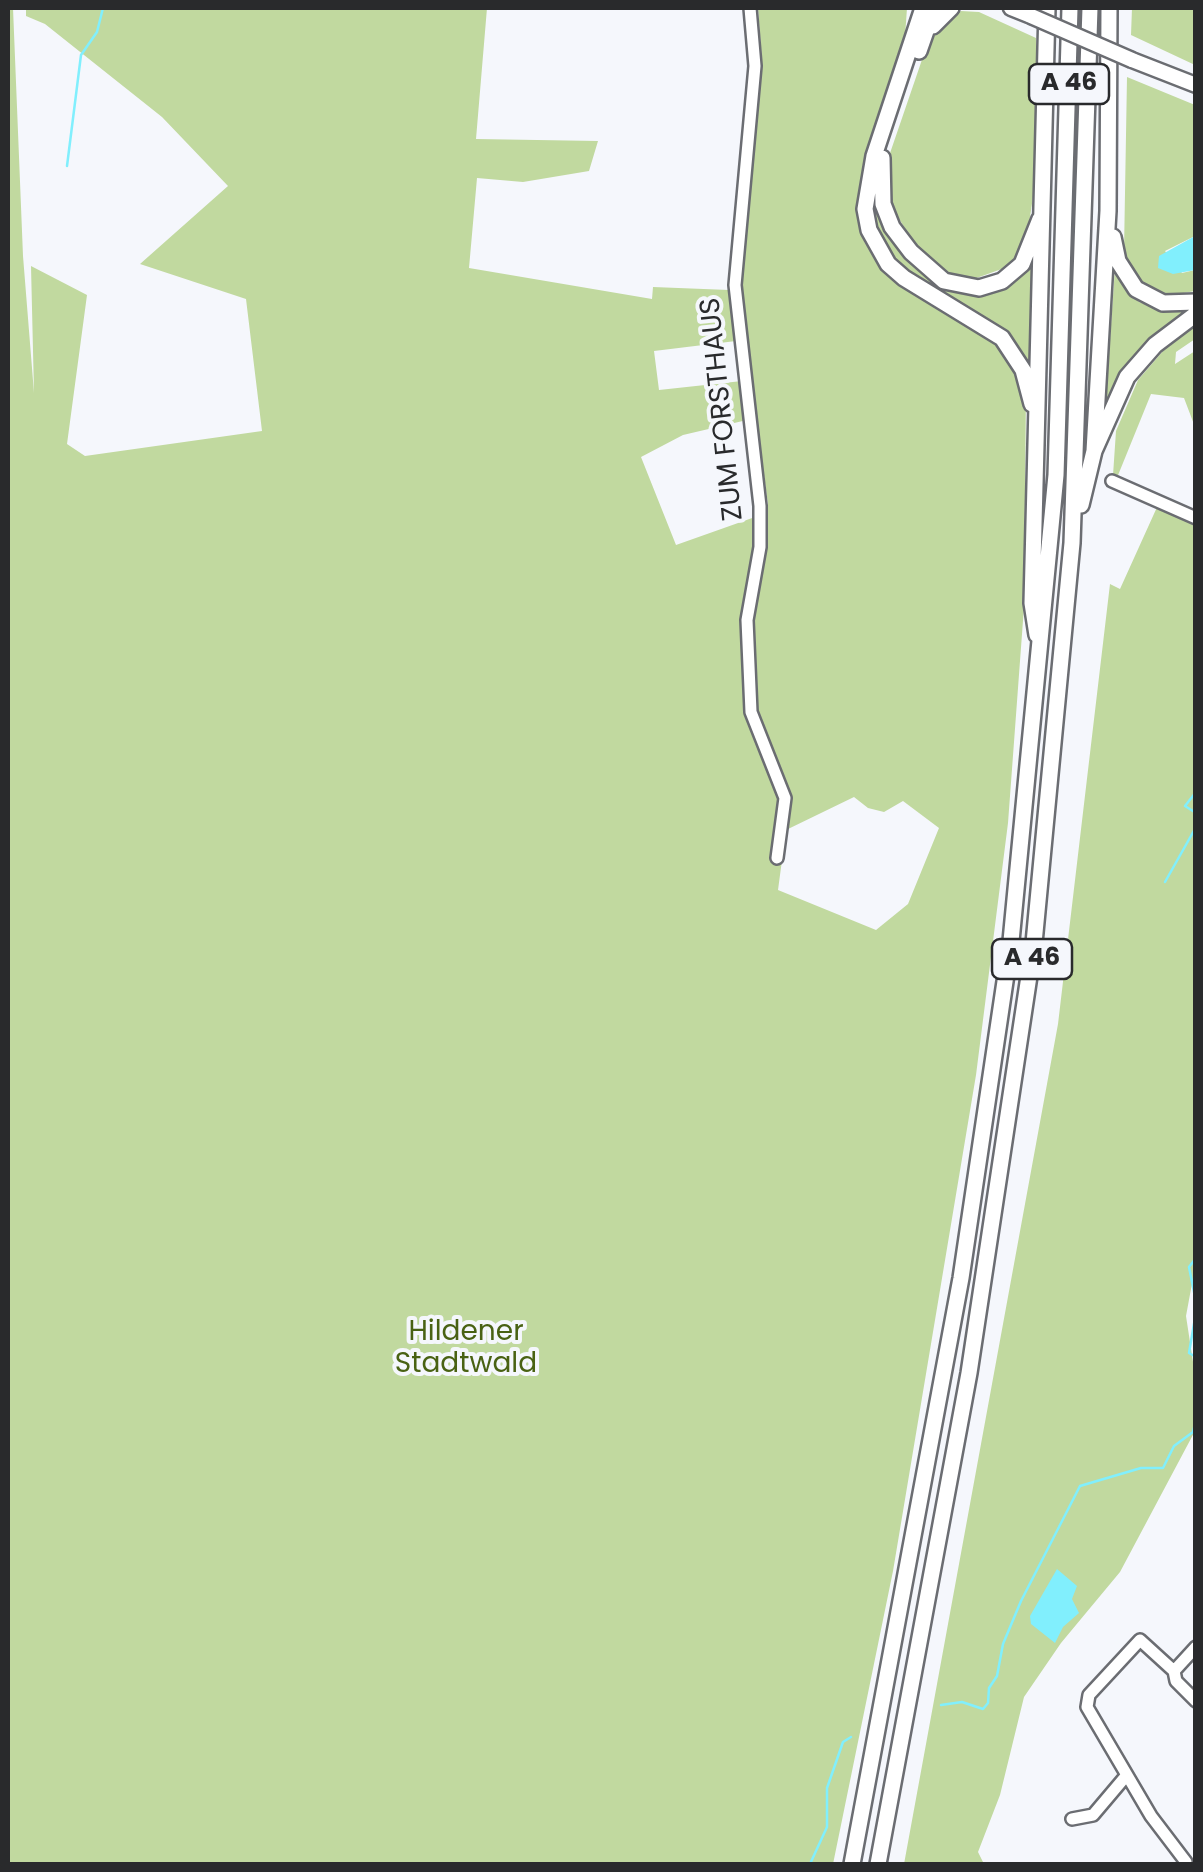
<!DOCTYPE html>
<html>
<head>
<meta charset="utf-8">
<style>
  body { margin:0 }
  #map { position:relative; width:1203px; height:1872px; overflow:hidden; background:#f5f7fc; font-family:Poppins,sans-serif }
  canvas { display:block }
  .frame { position:absolute; inset:0; border:10px solid #292a2c; pointer-events:none }
</style>
</head>
<body>
<div id="map">
<canvas width="1203" height="1872"></canvas>
<div class="frame"></div>
</div>
<script>
const context = document.querySelector('canvas').getContext('2d');
context.lineJoin = 'round';
function paint(path, color) { context.fillStyle = color; context.fill(path, 'evenodd'); }
const toPath = rows => new Path2D(rows.map(r => 'M' + r).join(''));
function strokePath(path, color, width, dash) { context.strokeStyle = color; context.lineWidth = width; context.lineCap = dash ? 'butt' : 'round'; context.setLineDash(dash || []); context.stroke(path); }
function drawText(font, color, halo, rows, align = 'center') {
  context.font = font + ' Poppins,sans-serif'; context.lineWidth = 8; context.setLineDash([]); context.textBaseline = 'middle'; context.strokeStyle = halo; context.fillStyle = color; for (const [text, x, y, turn = 0] of rows) {
    context.save(); context.translate(x, y); context.rotate((+turn || 0) * Math.PI / 180); context.textAlign = isNaN(turn) ? turn : align; if (halo) context.strokeText(text, 0, 0); context.fillText(text, 0, 0); context.restore();
  }
}
paint(toPath([
  [8,8,13,8,23,256,34,393,31,266,87,295,67,444,85,456,262,431,246,299,140,264,228,186,162,117,45,24,26,16,26,8,487,8,476,139,598,141,589,171,523,182,477,178,469,268,652,299,653,287,729,290,736,341,654,351,659,390,742,381,747,420,683,435,641,457,676,545,755,517,768,504,738,290,762,61,758,8,907,8,905,37,863,164,858,220,865,243,890,276,972,325,1009,355,1026,391,1024,607,1008,823,976,1075,893,1571,833,1864,8,1864],
  [854,797,868,808,884,812,903,801,939,828,908,904,876,930,778,890,786,830],
  [1132,8,1195,8,1195,65,1131,35],
  [961,11,979,12,1036,38,1038,67,1036,177,1027,237,1010,266,971,280,944,271,918,249,889,203,888,159,926,48,936,30],
  [1127,77,1195,105,1195,236,1165,251,1182,273,1195,270,1195,291,1172,295,1149,288,1129,268,1124,251],
  [874,194,881,222,898,249,929,277,953,289,1020,275,1033,257,1035,395,1025,366,892,260,872,220],
  [1115,268,1139,302,1163,311,1192,308,1145,346,1105,410],
  [1195,326,1195,339,1176,352,1175,364,1195,351,1195,427,1184,398,1151,394,1112,490,1116,431,1138,380,1163,351],
  [1158,505,1196,522,1196,1262,1186,1316,1195,1375,1195,1431,1120,1572,1061,1643,1024,1697,1000,1795,978,1852,984,1864,904,1864,1058,1024,1110,584,1120,589]
]), '#c1d99f');
paint(toPath([
  [1195,236,1195,270,1173,274,1158,268,1159,256],
  [1057,1569,1077,1586,1072,1599,1079,1613,1063,1627,1055,1643,1031,1624,1030,1616]
]), '#81effd');
strokePath(toPath([
  [67,166,81,55,97,32,103,8],
  [1196,792,1185,806,1196,813],
  [1165,882,1196,827],
  [1196,1258,1189,1267,1196,1302],
  [1196,1312,1189,1353,1196,1357],
  [941,1705,962,1702,983,1709,988,1703,989,1688,997,1676,1003,1644,1021,1601,1080,1486,1141,1468,1163,1468,1174,1446,1193,1432,1196,1419],
  [810,1864,827,1827,827,1788,843,1742,851,1737]
]), '#81effd', 2.5);
const minor = toPath([
  [750,8,755,66,735,285,760,506,760,547,747,620,751,712,785,798,777,858],
  [1112,481,1196,518],
  [1174,1671,1196,1647],
  [1072,1819,1093,1815,1126,1776],
  [1186,1862,1151,1816,1087,1707,1089,1695,1140,1640,1174,1671,1176,1681,1196,1701]
]);
const major = toPath([
  [1011,8,1031,16],
  [1132,60,1196,85]
]);
const highway = toPath([
  [923,8,874,156,865,209,869,230,888,264,904,278,1002,338,1023,370,1032,404],
  [933,26,951,8],
  [919,51,934,8],
  [882,158,883,204,892,227,911,252,944,281,979,288,1002,281,1022,264,1040,219],
  [1113,237,1118,261,1136,289,1163,303,1196,302],
  [1094,451,1108,211,1109,8],
  [1081,505,1094,451,1127,377,1155,345,1196,314],
  [1037,635,1032,603,1047,8],
  [852,1864,961,1278,1011,941,1056,475,1070,8],
  [878,1864,969,1373,1034,943,1072,543,1090,8]
]);
strokePath(minor, '#6b6d72', 16);
strokePath(major, '#6b6d72', 19);
strokePath(highway, '#6b6d72', 20);
strokePath(minor, '#fff', 11);
strokePath(major, '#fff', 14);
strokePath(highway, '#fff', 15);
const majorBridge = toPath([
  [1031,16,1132,60]
]);
strokePath(majorBridge, '#6b6d72', 19, []);
strokePath(majorBridge, '#fff', 14);
for (const [x, y, w] of [
  [1069,84,80],
  [1032,959,80]
]) { const box = new Path2D(); box.roundRect(x - w / 2, y - 20, w, 40, 8); context.fillStyle = '#f5f7fc'; context.fill(box); strokePath(box, '#292a2c', 2.5); }
drawText('bold 25px', '#292a2c', null, [
  ["A 46",1069,84],
  ["A 46",1032,959]
]);
drawText('28px', '#292a2c', '#f5f7fc', [
  ["ZUM FORSTHAUS",723,409,-96]
]);
drawText('28px', '#496213', '#f5f7fc', [
  ["Hildener",466,1333],
  ["Stadtwald",466,1365]
]);
</script>
</body>
</html>
